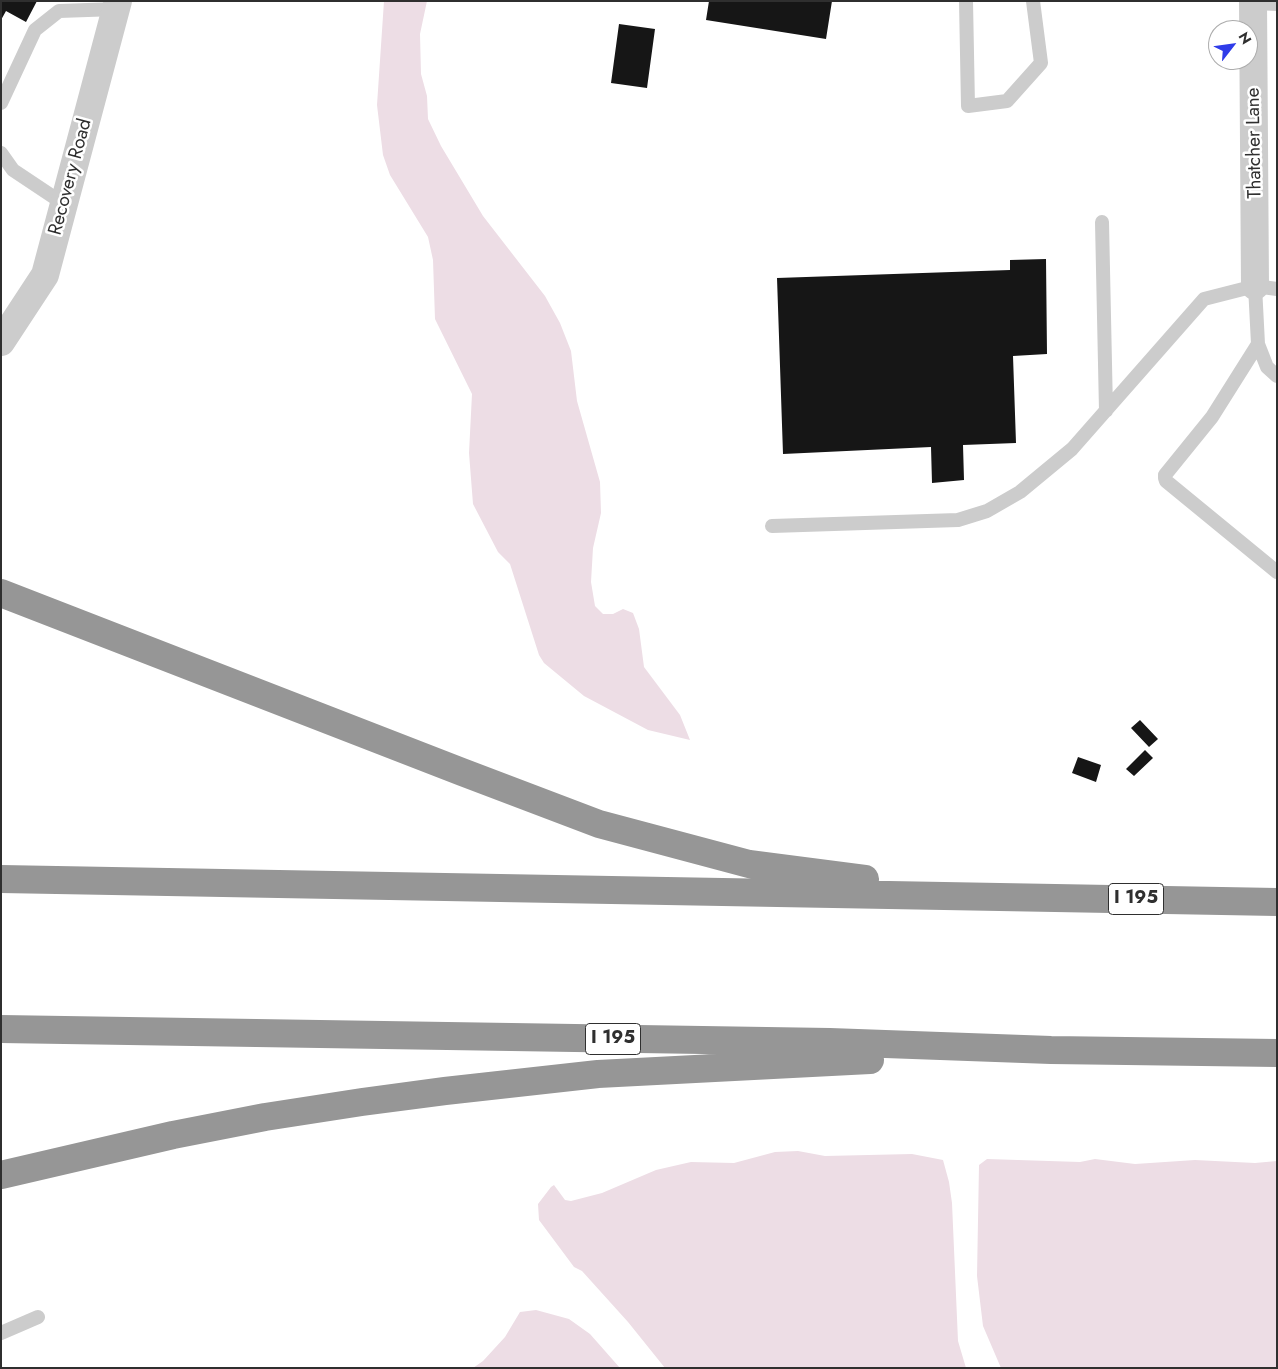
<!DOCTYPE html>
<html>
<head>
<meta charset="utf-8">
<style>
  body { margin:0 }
  #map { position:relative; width:1278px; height:1369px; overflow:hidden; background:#fff; font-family:Jost,sans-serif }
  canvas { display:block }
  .frame { position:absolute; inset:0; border:2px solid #2f2f2f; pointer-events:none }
  .north { position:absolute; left:1208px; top:20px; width:50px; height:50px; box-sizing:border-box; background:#fff; border:1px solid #acacac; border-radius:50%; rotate:60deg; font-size:14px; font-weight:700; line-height:20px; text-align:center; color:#2f2f2f }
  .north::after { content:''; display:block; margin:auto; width:18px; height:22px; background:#2f3ce9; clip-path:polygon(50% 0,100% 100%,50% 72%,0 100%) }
</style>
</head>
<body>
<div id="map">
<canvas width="1278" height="1369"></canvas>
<div class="frame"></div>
<div class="north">N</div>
</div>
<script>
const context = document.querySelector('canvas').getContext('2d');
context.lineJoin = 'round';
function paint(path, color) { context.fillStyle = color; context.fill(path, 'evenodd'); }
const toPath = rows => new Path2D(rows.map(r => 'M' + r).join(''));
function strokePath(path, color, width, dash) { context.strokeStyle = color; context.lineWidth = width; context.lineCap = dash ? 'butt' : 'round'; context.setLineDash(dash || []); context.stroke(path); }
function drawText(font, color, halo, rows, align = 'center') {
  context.font = font + ' Jost,sans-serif'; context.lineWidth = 5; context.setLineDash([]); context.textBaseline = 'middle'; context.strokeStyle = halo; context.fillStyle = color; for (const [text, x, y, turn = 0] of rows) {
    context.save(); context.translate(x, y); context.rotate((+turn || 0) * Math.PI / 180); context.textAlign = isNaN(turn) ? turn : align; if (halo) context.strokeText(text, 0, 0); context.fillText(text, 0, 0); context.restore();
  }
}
paint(toPath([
  [384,1,427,1,420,34,421,74,427,96,428,119,441,146,483,216,545,296,560,323,571,351,577,401,600,482,601,513,593,548,591,582,595,606,603,614,613,614,623,609,633,613,639,629,644,667,680,715,690,740,648,730,584,696,544,663,539,655,510,564,498,552,473,504,469,453,472,394,435,319,433,260,428,237,390,175,383,155,377,105],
  [798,1151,825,1156,912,1154,943,1160,949,1182,952,1203,958,1341,966,1368,665,1368,628,1322,582,1271,574,1267,539,1220,538,1204,551,1187,554,1185,565,1200,571,1201,602,1193,656,1170,691,1162,734,1163,775,1152],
  [987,1159,1080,1162,1095,1159,1135,1164,1195,1160,1255,1163,1277,1161,1277,1368,1001,1368,983,1326,977,1276,979,1165],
  [536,1310,569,1319,590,1334,620,1368,473,1368,483,1361,505,1337,520,1312]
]), '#eddde5');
paint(toPath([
  [1,1,37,1,26,22,6,11,1,20],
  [709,1,832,1,826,39,706,20],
  [619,24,655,29,647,88,611,83],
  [1046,259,1047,354,1013,356,1016,443,963,445,964,480,932,483,931,447,783,454,777,278,1010,270,1010,260],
  [1140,720,1158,739,1149,747,1131,728],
  [1145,750,1153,758,1134,776,1126,769],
  [1078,757,1101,765,1096,782,1072,773]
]), '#161616');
strokePath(toPath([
  [966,1,968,106,1007,101,1041,63,1033,1],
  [1253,3,1277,4],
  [1,103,35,30,59,11,116,9],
  [1,153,13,170,64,204],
  [1102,222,1106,411],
  [1255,286,1258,344,1267,367,1277,376],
  [1258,344,1212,417,1165,475,1165,478,1166,481,1277,572],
  [772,526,958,520,987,511,1020,492,1072,449,1204,299,1255,286,1277,289],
  [1,1333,38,1317]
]), '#ccc', 14);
strokePath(toPath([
  [1253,1,1255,286],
  [1,342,45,275,118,1]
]), '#ccc', 28);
strokePath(toPath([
  [1,593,462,772,599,824,749,864,865,879],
  [1,879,1277,902],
  [1,1029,830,1042,1051,1050,1277,1053],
  [1,1175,173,1135,265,1117,362,1102,445,1091,598,1074,870,1060]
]), '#969696', 28);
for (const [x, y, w] of [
  [1136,899,55],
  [613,1039,55]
]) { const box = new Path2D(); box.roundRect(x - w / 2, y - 15.5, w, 31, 4); context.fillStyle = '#fff'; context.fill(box); strokePath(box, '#2f2f2f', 1); }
drawText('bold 18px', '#2f2f2f', null, [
  ["I 195",1136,899],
  ["I 195",613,1039]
]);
drawText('19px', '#2f2f2f', '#fff', [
  ["Thatcher Lane",1255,143,-91],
  ["Recovery Road",71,177,-75]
]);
</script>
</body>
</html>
